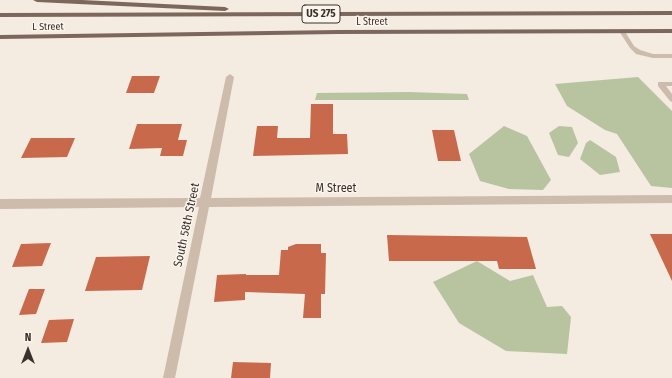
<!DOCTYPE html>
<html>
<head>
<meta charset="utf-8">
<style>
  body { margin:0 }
  #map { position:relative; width:672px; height:378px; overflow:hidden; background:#f4ebe1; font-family:"Fira Sans Condensed",sans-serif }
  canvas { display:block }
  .north { position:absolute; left:8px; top:330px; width:40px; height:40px; -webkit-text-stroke:3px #fbf5ee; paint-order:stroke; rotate:0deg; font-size:11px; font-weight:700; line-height:16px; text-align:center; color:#3b302b }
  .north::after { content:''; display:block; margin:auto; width:14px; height:18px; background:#3b302b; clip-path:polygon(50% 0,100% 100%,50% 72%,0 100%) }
</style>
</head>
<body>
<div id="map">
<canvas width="672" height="378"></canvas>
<div class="north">N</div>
</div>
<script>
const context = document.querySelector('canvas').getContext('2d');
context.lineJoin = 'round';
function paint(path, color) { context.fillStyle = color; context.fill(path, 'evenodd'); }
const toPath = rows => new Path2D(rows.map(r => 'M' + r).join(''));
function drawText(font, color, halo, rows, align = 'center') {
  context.font = font + ' "Fira Sans Condensed",sans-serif'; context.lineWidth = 3; context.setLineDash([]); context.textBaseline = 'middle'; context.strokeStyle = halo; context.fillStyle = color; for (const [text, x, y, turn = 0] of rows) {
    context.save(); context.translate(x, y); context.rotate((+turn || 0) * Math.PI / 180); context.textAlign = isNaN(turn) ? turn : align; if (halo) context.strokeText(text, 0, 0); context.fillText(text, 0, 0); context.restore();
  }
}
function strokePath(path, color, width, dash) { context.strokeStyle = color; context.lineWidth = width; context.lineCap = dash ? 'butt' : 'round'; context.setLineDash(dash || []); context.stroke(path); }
paint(toPath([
  [638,77,672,111,672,188,651,186,617,134,605,130,567,106,555,84],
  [409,92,467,94,469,100,315,100,317,93],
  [504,126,527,136,551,180,543,190,509,189,480,181,469,154],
  [559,126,572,127,578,143,569,157,558,155,549,133],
  [590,140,616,157,620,172,600,175,580,159,586,143],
  [477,261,510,281,533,275,547,307,562,306,571,317,567,354,506,351,459,323,433,282]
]), '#b8c4a0');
paint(toPath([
  [132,76,160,76,154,93,126,93],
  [311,104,333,104,333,134,347,134,348,154,253,156,257,126,278,126,277,138,310,138],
  [137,124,182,124,178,140,187,140,183,156,160,156,162,148,129,149],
  [432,130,454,130,461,161,438,161],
  [31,138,75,138,67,157,21,158],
  [650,234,672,234,672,281],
  [387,235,527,237,536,269,499,269,497,261,389,261],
  [51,243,42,266,12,267,21,244],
  [296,244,321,244,321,253,326,253,325,294,321,294,321,318,303,318,305,294,245,292,245,300,214,302,217,275,246,274,246,275,279,275,281,250,288,250,288,247],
  [150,256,142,290,85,291,96,257],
  [29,289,45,289,36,314,19,315],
  [74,319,67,342,41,343,49,320],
  [233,362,271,363,270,378,231,378]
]), '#c8694b');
paint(toPath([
  [622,29,624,30,634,46,640,50,653,54,672,54,672,58,653,58,636,54,630,48,619,31,622,29],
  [658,82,672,82,672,86,666,86,672,94,672,102,670,101,658,86,658,82]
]), '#cdbbac');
paint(toPath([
  [230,74,234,77,211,198,672,195,672,203,209,207,175,378,163,378,199,207,0,209,0,199,200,198,226,77,230,74]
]), '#cdbbac');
paint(toPath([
  [33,0,82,0,225,7,229,9,225,11,37,2,33,0],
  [672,11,672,15,0,17,0,13,672,11],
  [672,29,672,33,337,34,0,39,0,35,337,30,672,29]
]), '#7d675c');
drawText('10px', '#3b302b', '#fbf5ee', [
  ["L Street",372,22],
  ["L Street",48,27,-1]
]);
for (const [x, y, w] of [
  [321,14,38]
]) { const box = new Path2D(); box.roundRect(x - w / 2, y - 9, w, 18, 3); context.fillStyle = '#fbf5ee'; context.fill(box); strokePath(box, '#3b302b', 1); }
drawText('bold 11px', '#3b302b', null, [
  ["US 275",321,14]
]);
drawText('12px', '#3b302b', '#fbf5ee', [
  ["M Street",336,189],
  ["South 58th Street",187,225,-78]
]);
</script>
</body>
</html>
